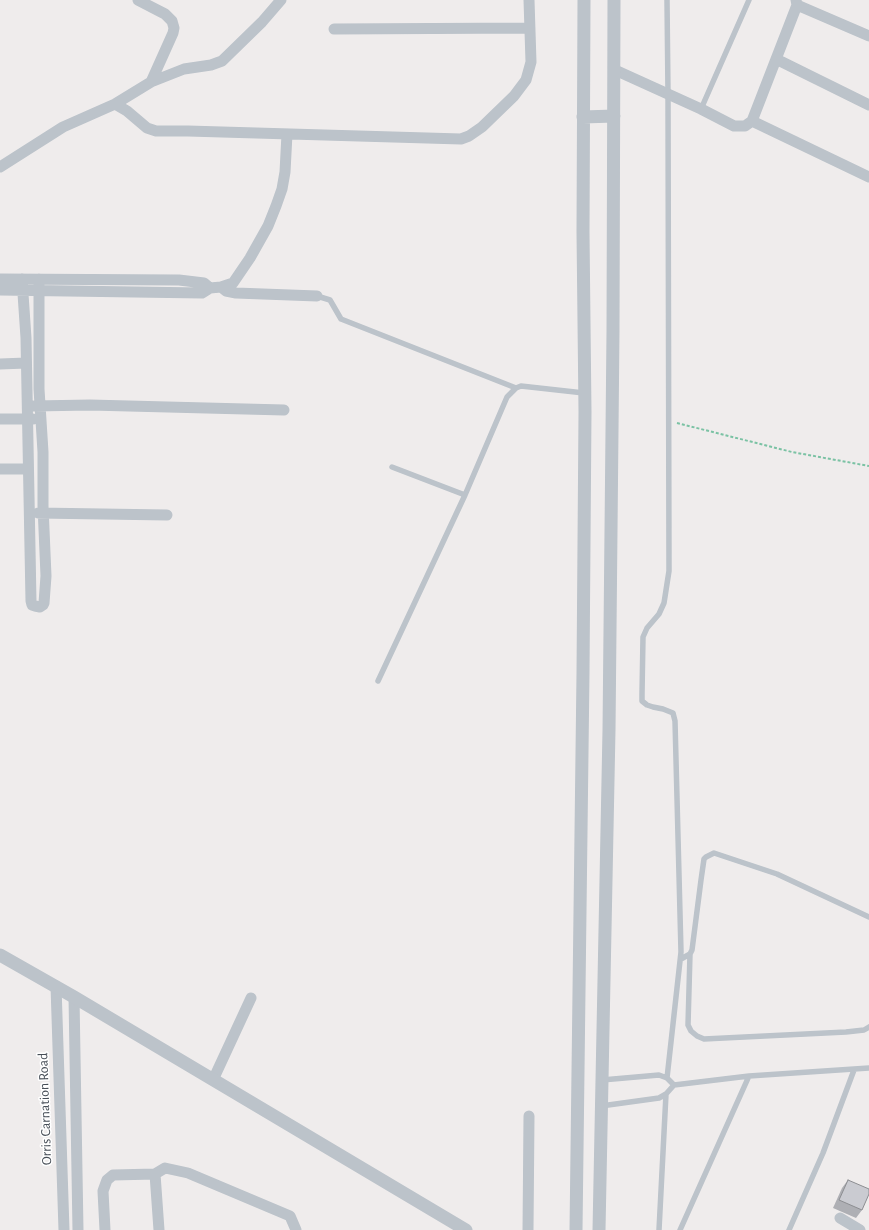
<!DOCTYPE html>
<html>
<head>
<meta charset="utf-8">
<style>
  body { margin:0 }
  canvas { display:block; background:#efecec }
</style>
</head>
<body>
<canvas width="869" height="1230"></canvas>
<script>
const context = document.querySelector('canvas').getContext('2d');
context.lineJoin = 'round';
const toPath = rows => new Path2D(rows.map(r => 'M' + r).join(''));
function strokePath(path, color, width, dash) { context.strokeStyle = color; context.lineWidth = width; context.lineCap = dash ? 'butt' : 'round'; context.setLineDash(dash || []); context.stroke(path); }
function paint(path, color) { context.fillStyle = color; context.fill(path, 'evenodd'); }
function drawText(font, color, halo, rows, align = 'center') {
  context.font = font + ' "Alegreya Sans",sans-serif'; context.lineWidth = 3; context.setLineDash([]); context.textBaseline = 'middle'; context.strokeStyle = halo; context.fillStyle = color; for (const [text, x, y, turn = 0] of rows) {
    context.save(); context.translate(x, y); context.rotate((+turn || 0) * Math.PI / 180); context.textAlign = isNaN(turn) ? turn : align; if (halo) context.strokeText(text, 0, 0); context.fillText(text, 0, 0); context.restore();
  }
}
strokePath(toPath([
  [677,423,792,452,869,466]
]), '#7bc2a4', 2, [3, 2]);
strokePath(toPath([
  [701,109,749,0],
  [317,296,330,300,341,319,516,388],
  [392,467,465,495],
  [378,681,465,495,507,397,516,388,521,386,584,393],
  [690,954,688,1025,691,1031,697,1036,704,1039,846,1032,864,1030,869,1027],
  [681,959,690,954,692,950,701,880,704,859,706,857,714,853,777,874,869,917],
  [667,1078,681,952,675,721,673,713,663,709,653,707,647,705,642,701,642,694,643,637,647,628,659,614,664,603,669,571,668,94,667,0],
  [674,1085,749,1076,869,1068],
  [601,1106,659,1098,666,1094,674,1085,667,1078,659,1075,602,1080],
  [659,1230,666,1094],
  [680,1230,749,1076],
  [789,1230,823,1153,854,1070]
]), '#bcc3ca', 5.5);
strokePath(toPath([
  [138,0,165,14,172,21,174,28,173,33,151,82],
  [797,5,869,36],
  [334,29,530,28],
  [776,59,869,105],
  [615,70,701,109,734,126,745,126,752,121,797,5,796,0],
  [115,104,127,111,147,128,156,131,188,131,461,139,469,136,482,127,514,96,526,80,531,62,529,0],
  [752,121,869,177],
  [0,167,63,127,115,104,151,82,184,69,211,65,222,61,262,22,281,0],
  [0,279,179,280,204,283,210,288,202,293,0,290],
  [22,279,26,338,31,601,32,605,35,606,40,607,43,605,44,603,46,576,43,506,43,452,39,389,39,279],
  [221,287,226,291,236,293,317,296],
  [210,288,221,287,233,283,250,258,268,226,276,206,282,189,285,172,287,134],
  [0,364,26,363],
  [34,406,90,405,284,410],
  [0,419,33,419],
  [0,469,28,469],
  [38,513,167,515],
  [56,986,64,1230],
  [74,997,78,1230],
  [213,1080,251,998],
  [840,1218,860,1230],
  [105,1230,103,1191,107,1180,113,1175,155,1174],
  [159,1230,155,1174,165,1168,188,1173,290,1216,296,1230],
  [528,1230,529,1116]
]), '#bcc3ca', 11);
strokePath(toPath([
  [583,117,614,116],
  [0,955,74,997,466,1230],
  [576,1230,583,673,585,412,583,232,584,0],
  [599,1230,609,730,613,331,614,0]
]), '#bcc3ca', 13);
paint(toPath([
  [848,1180,862,1210,856,1218,833,1208,842,1188]
]), '#aeafb4');
const building = toPath([
  [848,1180,869,1189,869,1194,862,1210,839,1200,848,1180]
]);
paint(building, '#cacbd1');
strokePath(building, '#8d8e92', 1);
drawText('14px', '#474e57', '#fff', [
  ["Orris Carnation Road",45,1109,-92]
]);
</script>
</body>
</html>
